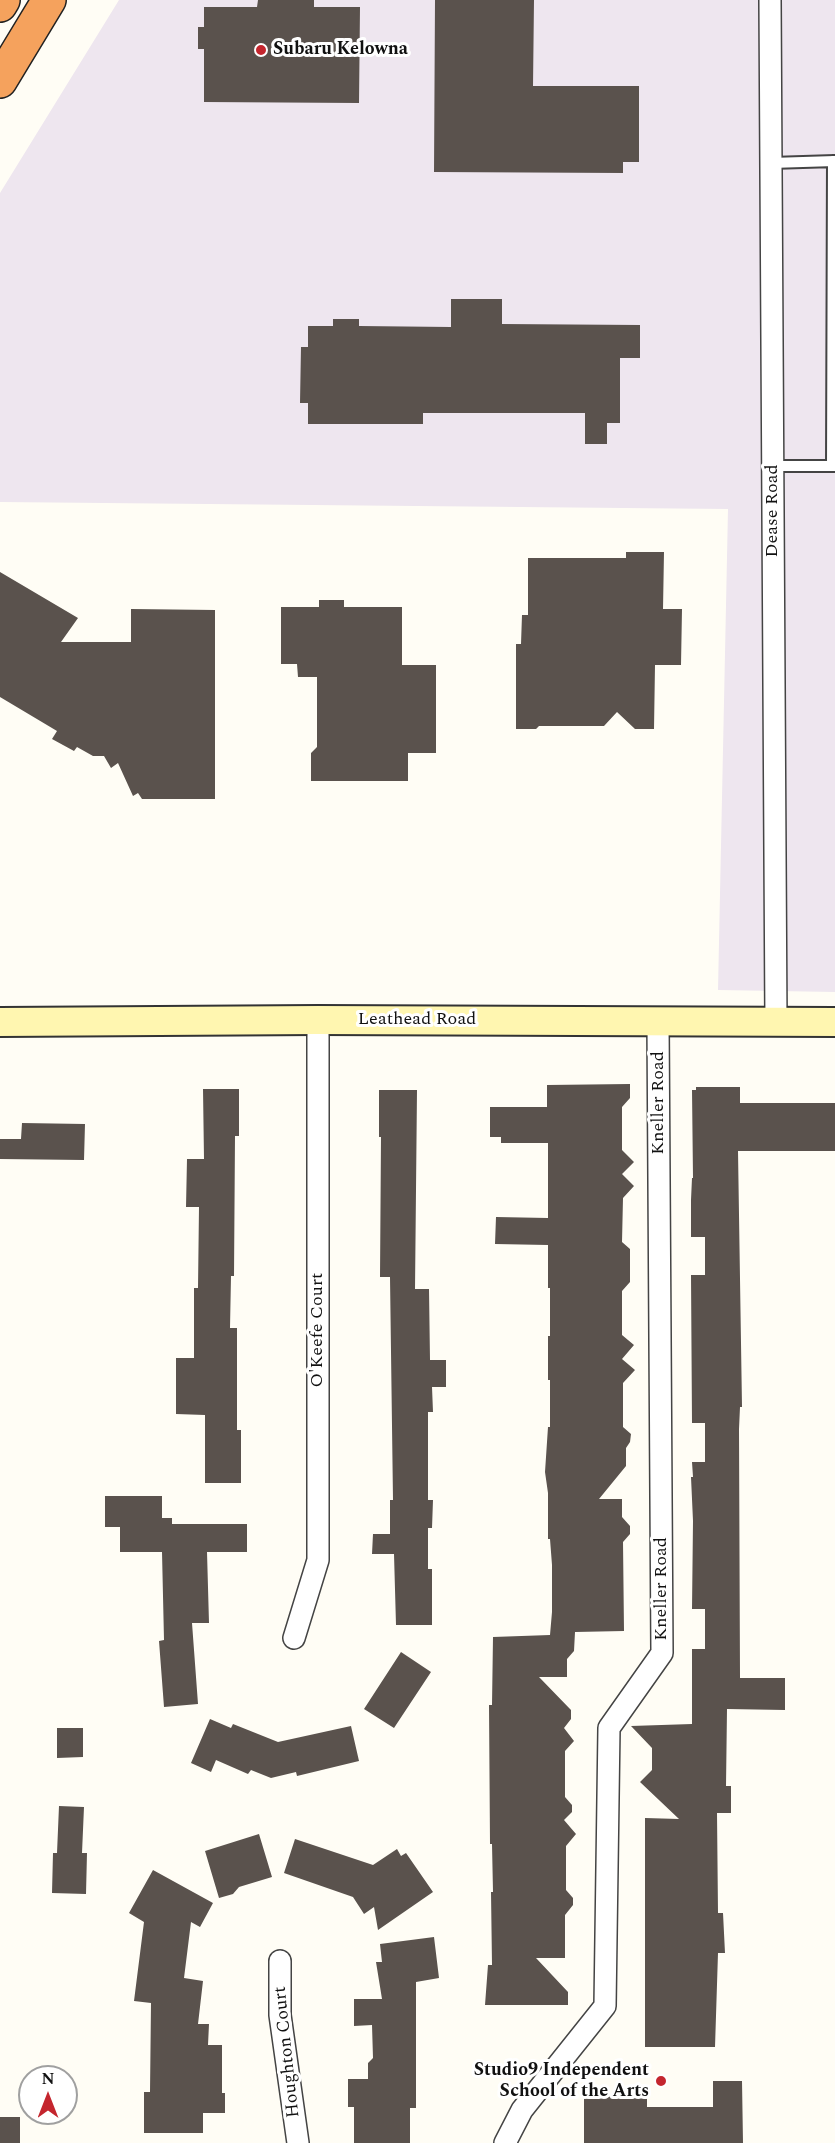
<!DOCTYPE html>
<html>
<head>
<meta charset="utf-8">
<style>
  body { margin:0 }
  #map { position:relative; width:835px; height:2143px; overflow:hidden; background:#fffdf5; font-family:Spectral,serif }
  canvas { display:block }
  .north { position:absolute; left:18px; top:2065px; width:60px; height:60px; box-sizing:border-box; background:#fff; border:2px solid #a0a0a0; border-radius:50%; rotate:0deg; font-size:16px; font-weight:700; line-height:24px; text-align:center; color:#111 }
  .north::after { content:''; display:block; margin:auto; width:21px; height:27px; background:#c4262e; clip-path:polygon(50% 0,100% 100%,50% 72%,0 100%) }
</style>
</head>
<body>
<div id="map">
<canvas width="835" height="2143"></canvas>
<div class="north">N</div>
</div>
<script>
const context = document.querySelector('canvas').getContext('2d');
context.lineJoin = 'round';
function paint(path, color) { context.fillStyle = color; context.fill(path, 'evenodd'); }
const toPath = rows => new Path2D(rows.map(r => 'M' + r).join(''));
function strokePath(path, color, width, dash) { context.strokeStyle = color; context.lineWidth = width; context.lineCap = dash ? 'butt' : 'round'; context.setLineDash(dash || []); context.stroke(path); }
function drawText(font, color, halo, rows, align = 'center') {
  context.font = font + ' Spectral,serif'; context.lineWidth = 6; context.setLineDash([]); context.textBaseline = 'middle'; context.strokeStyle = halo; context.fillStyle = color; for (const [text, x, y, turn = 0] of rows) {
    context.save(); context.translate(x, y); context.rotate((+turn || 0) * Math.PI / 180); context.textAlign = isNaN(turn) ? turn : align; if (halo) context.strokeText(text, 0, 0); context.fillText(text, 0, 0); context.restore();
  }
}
paint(toPath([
  [119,0,835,0,835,992,718,990,728,509,0,502,0,193]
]), '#eee6ef');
paint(toPath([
  [258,0,314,0,314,7,360,7,359,103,204,102,204,49,198,49,198,27,204,27,204,7,257,7],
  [435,0,534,0,533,86,639,86,639,162,623,162,623,173,434,172],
  [451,299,502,299,502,324,640,325,640,358,620,358,620,423,607,423,607,444,585,444,585,413,423,413,423,424,308,424,308,403,300,403,301,347,308,347,308,326,333,326,333,319,359,319,359,326,451,327],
  [626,552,664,552,663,609,682,609,681,665,655,665,654,729,635,729,617,712,604,726,539,726,536,729,516,729,516,644,521,644,522,615,528,615,528,558,626,558],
  [0,572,78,618,61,642,131,642,131,609,215,610,215,799,142,799,138,793,133,796,118,763,111,768,104,756,93,756,77,747,74,751,52,739,57,731,0,697],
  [319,600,344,600,344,607,402,607,402,665,436,665,436,753,408,753,408,781,311,781,311,753,317,747,317,677,298,677,297,664,281,664,281,607,319,607],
  [630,1084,630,1098,622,1107,622,1150,634,1162,622,1174,634,1186,623,1198,622,1242,630,1249,630,1282,622,1291,622,1335,634,1345,622,1359,635,1370,623,1383,623,1427,631,1434,630,1442,626,1448,626,1466,599,1499,622,1499,622,1517,630,1526,630,1534,623,1542,624,1631,575,1632,574,1651,567,1659,567,1677,539,1677,571,1710,571,1719,564,1728,574,1741,565,1751,565,1797,572,1805,572,1812,564,1820,576,1834,566,1846,566,1890,573,1898,573,1905,565,1915,565,1958,536,1958,568,1992,568,2005,485,2005,488,1965,492,1965,491,1892,493,1892,492,1844,490,1844,489,1705,492,1705,493,1637,550,1635,552,1612,552,1565,550,1539,548,1539,548,1493,545,1472,548,1427,550,1427,550,1380,548,1380,548,1336,550,1336,550,1288,548,1288,548,1245,495,1244,496,1217,548,1218,548,1143,501,1143,501,1137,490,1137,490,1107,547,1107,547,1085],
  [696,1087,740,1087,740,1103,835,1103,835,1151,738,1151,742,1407,740,1407,739,1429,740,1678,785,1678,785,1710,727,1709,726,1786,731,1786,731,1813,717,1813,718,1913,723,1913,725,1953,718,1953,715,2047,645,2047,645,1818,679,1819,640,1782,652,1770,652,1748,631,1726,692,1724,692,1649,705,1649,705,1609,692,1609,693,1521,691,1477,693,1477,692,1462,705,1462,705,1423,692,1423,691,1275,705,1275,705,1237,691,1237,691,1200,692,1178,693,1178,692,1090,696,1090],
  [203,1089,239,1089,239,1136,235,1136,234,1276,231,1276,230,1328,237,1328,237,1430,241,1430,241,1483,205,1483,205,1415,176,1414,176,1358,194,1358,194,1288,198,1288,199,1207,186,1207,187,1159,204,1159],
  [379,1090,417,1090,415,1289,429,1289,430,1360,446,1360,446,1387,432,1387,433,1412,428,1412,428,1500,433,1500,432,1528,428,1528,428,1569,432,1569,432,1625,396,1625,394,1554,372,1554,373,1534,390,1534,390,1500,393,1500,390,1277,380,1277,381,1137,379,1137],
  [22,1123,85,1124,84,1160,0,1159,0,1139,21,1139],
  [105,1496,162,1496,162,1518,172,1518,172,1524,247,1524,247,1552,207,1552,209,1623,192,1623,198,1704,164,1707,159,1641,164,1640,162,1552,120,1552,120,1527,105,1527],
  [401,1652,431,1672,394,1728,364,1709],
  [210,1719,231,1728,233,1724,278,1742,351,1726,359,1761,297,1776,296,1772,271,1778,251,1770,248,1774,216,1760,211,1772,191,1763],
  [57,1728,83,1728,83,1757,57,1758],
  [59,1806,84,1807,82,1853,87,1853,86,1894,52,1893,53,1853,57,1853],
  [259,1834,272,1877,239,1887,233,1894,219,1898,205,1851],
  [295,1839,373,1865,397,1849,401,1856,406,1853,433,1892,378,1930,374,1907,364,1914,353,1897,284,1873],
  [153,1870,213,1903,200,1927,191,1922,184,1978,203,1981,198,2024,209,2024,208,2045,222,2045,222,2093,225,2093,225,2113,203,2113,203,2133,144,2133,144,2092,150,2092,151,2003,134,2001,144,1922,129,1913],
  [434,1937,439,1978,416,1982,416,2108,410,2108,410,2143,354,2143,354,2107,348,2107,348,2079,368,2079,368,2063,373,2058,372,2025,354,2026,354,1999,382,1999,376,1962,382,1962,380,1944],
  [713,2081,742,2081,743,2143,584,2143,584,2097,647,2096,647,2107,713,2107],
  [0,2117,20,2117,20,2143,0,2143]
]), '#5a524d');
const lane = toPath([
  [771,163,835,161],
  [772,466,835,466],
  [832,466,833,161]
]);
const street = toPath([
  [770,0,776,1022],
  [294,1638,318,1560,318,1020],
  [280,1961,280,2015,298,2143],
  [505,2143,522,2110,605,2006,609,1728,662,1653,658,1022]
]);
const secondary = toPath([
  [0,1022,318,1020,835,1022]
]);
const highway = toPath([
  [0,5,3,0],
  [0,81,49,0]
]);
strokePath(lane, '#444', 14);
strokePath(street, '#444', 24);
strokePath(secondary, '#333', 32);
strokePath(highway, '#222', 36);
strokePath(lane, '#fff', 10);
strokePath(street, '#fff', 21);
strokePath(secondary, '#fff6b0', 28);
strokePath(highway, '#f5a25d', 33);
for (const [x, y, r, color] of [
  [261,50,6,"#c4262e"],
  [661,2081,6,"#c4262e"]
]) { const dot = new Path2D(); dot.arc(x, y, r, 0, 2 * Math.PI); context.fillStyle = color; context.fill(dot); strokePath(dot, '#fff', 2); }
drawText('bold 18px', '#111', '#fff', [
  ["Subaru Kelowna",273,50],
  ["Studio9 Independent",649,2071,"right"],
  ["School of the Arts",649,2092,"right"]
], 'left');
drawText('18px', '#111', '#fff', [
  ["Dease Road",773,511,-90],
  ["Leathead Road",417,1020],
  ["Kneller Road",659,1103,-90],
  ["O'Keefe Court",318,1330,-90],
  ["Kneller Road",662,1589,-90],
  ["Houghton Court",288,2052,-96]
]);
</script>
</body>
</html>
